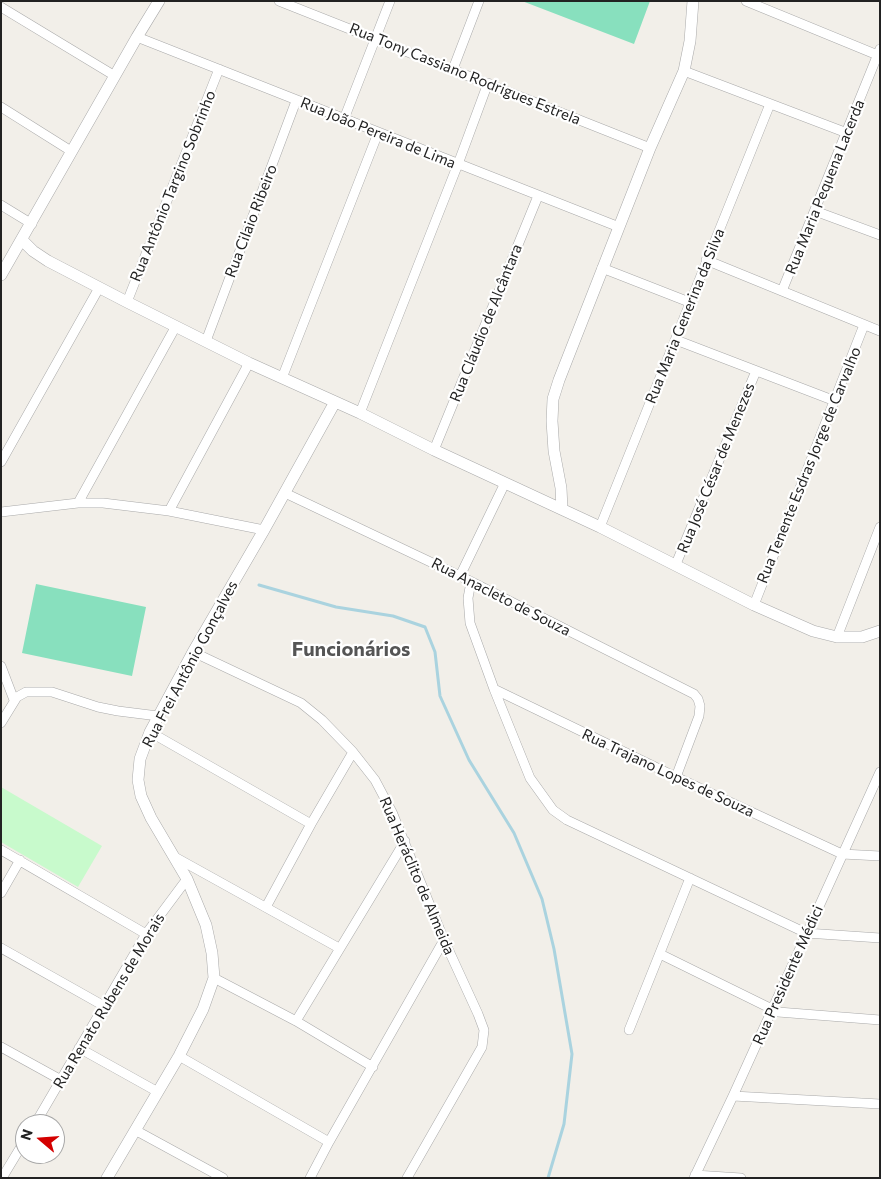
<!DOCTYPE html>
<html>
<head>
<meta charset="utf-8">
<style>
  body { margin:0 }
  #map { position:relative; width:881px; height:1179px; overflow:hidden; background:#f2efe9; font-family:Commissioner,sans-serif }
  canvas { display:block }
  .frame { position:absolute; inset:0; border:2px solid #222; pointer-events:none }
  .north { position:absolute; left:15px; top:1114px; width:50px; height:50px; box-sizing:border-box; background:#fff; border:1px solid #a7a7a7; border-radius:50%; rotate:288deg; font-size:14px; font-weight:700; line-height:20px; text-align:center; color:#222 }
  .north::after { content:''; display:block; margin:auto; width:18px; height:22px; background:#d40000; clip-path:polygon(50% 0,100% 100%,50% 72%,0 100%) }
</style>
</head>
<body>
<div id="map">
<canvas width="881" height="1179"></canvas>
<div class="frame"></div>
<div class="north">N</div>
</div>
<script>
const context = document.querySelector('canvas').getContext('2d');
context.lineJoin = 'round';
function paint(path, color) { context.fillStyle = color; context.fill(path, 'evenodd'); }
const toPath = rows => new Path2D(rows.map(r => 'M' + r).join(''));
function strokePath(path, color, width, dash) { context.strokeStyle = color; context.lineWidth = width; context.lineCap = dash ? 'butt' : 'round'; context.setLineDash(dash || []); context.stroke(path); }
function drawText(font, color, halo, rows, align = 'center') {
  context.font = font + ' Commissioner,sans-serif'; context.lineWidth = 4.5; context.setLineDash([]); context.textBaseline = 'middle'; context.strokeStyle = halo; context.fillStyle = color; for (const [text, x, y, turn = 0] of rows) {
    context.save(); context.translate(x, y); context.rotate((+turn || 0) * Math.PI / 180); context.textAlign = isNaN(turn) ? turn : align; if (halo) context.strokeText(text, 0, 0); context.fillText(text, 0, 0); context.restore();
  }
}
paint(toPath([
  [1,787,102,846,78,887,1,842]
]), '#c8facc');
paint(toPath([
  [522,1,650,1,634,44],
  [36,584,146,607,132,676,22,653]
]), '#88e0be');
strokePath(toPath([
  [259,585,336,607,393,616,425,627,435,652,440,696,469,760,514,833,542,899,554,949,572,1054,564,1124,548,1178]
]), '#aad3df', 3);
const minor = toPath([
  [279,1,650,148],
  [746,1,880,56],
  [1,7,115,76],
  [137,37,619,227],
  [453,69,479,1],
  [684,71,847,133],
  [1,107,71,151],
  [344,119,390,1],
  [1,205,32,224],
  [815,211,880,235],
  [706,260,880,331],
  [602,268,689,302],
  [782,291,880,49],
  [127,302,219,69],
  [676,340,835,401],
  [206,341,296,101],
  [282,378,378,133],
  [360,413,458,164,488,83],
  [434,450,538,196],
  [1,462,99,288],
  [285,493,460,576,694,694,698,699,700,706,699,716,676,777],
  [78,503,176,326],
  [169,511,249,363],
  [1,512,78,503,103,503,169,511,264,530],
  [600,527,770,104],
  [676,564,756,371],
  [460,576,505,483],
  [471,582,468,598,470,623,494,689,530,778,553,810,567,820,806,933,880,938],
  [754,605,864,325],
  [837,637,880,527],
  [193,652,301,703,322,720,353,752,375,780,392,812,444,940,478,1014,484,1030,482,1047,407,1178],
  [1,666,14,700],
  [494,689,676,777,842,854,880,856],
  [1,723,17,697,26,692,52,692,98,707,118,711,158,716],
  [150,732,311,824],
  [1,850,146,934],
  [173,856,339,948],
  [1,893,20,860],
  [266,907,311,824,353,752],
  [1,948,104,1006],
  [660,954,778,1012,880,1020],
  [214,978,296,1021,373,1067],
  [296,1021,405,841],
  [629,1030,690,878],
  [1,1047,61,1080],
  [79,1048,158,1092],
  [179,1056,329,1142],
  [733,1096,880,1104],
  [35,1124,146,934,187,879],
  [135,1130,223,1178],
  [695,1175,741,1178],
  [2,1178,25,1140],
  [310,1178,329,1142,444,940],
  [694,1178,733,1096,880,772]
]);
const tertiary = toPath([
  [22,240,33,251,48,261,127,302,249,363,360,413,434,450,600,527,754,605,813,631,837,637,862,637,880,631],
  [1,275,137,37,159,1],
  [562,509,561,488,554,451,552,421,553,399,559,380,650,148,684,71,690,41,693,1],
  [107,1178,179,1056,203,1009,214,978,212,953,206,925,187,879,151,818,141,796,138,780,140,759,150,732,193,652,264,530,335,402]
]);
strokePath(minor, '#a9a9a9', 10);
strokePath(tertiary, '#a9a9a9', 12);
strokePath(minor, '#fff', 9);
strokePath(tertiary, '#fff', 11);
drawText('15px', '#222', '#fff', [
  ["Rua Tony Cassiano Rodrigues Estrela",465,74,22],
  ["Rua João Pereira de Lima",378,133,22],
  ["Rua Antônio Targino Sobrinho",173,186,-68],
  ["Rua Maria Pequena Lacerda",825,187,-68],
  ["Rua Cilaio Ribeiro",251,221,-69],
  ["Rua Maria Generina da Silva",685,316,-68],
  ["Rua Cláudio de Alcântara",486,323,-68],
  ["Rua Tenente Esdras Jorge de Carvalho",809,465,-68],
  ["Rua José César de Menezes",716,468,-68],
  ["Rua Anacleto de Souza",501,597,27],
  ["Rua Frei Antônio Gonçalves",190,664,-62],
  ["Rua Trajano Lopes de Souza",668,773,25],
  ["Rua Heráclito de Almeida",417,876,67],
  ["Rua Presidente Médici",788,975,-66],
  ["Rua Renato Rubens de Morais",109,1001,-59]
]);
drawText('bold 20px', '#555', '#fff', [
  ["Funcionários",351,649]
]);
</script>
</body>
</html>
